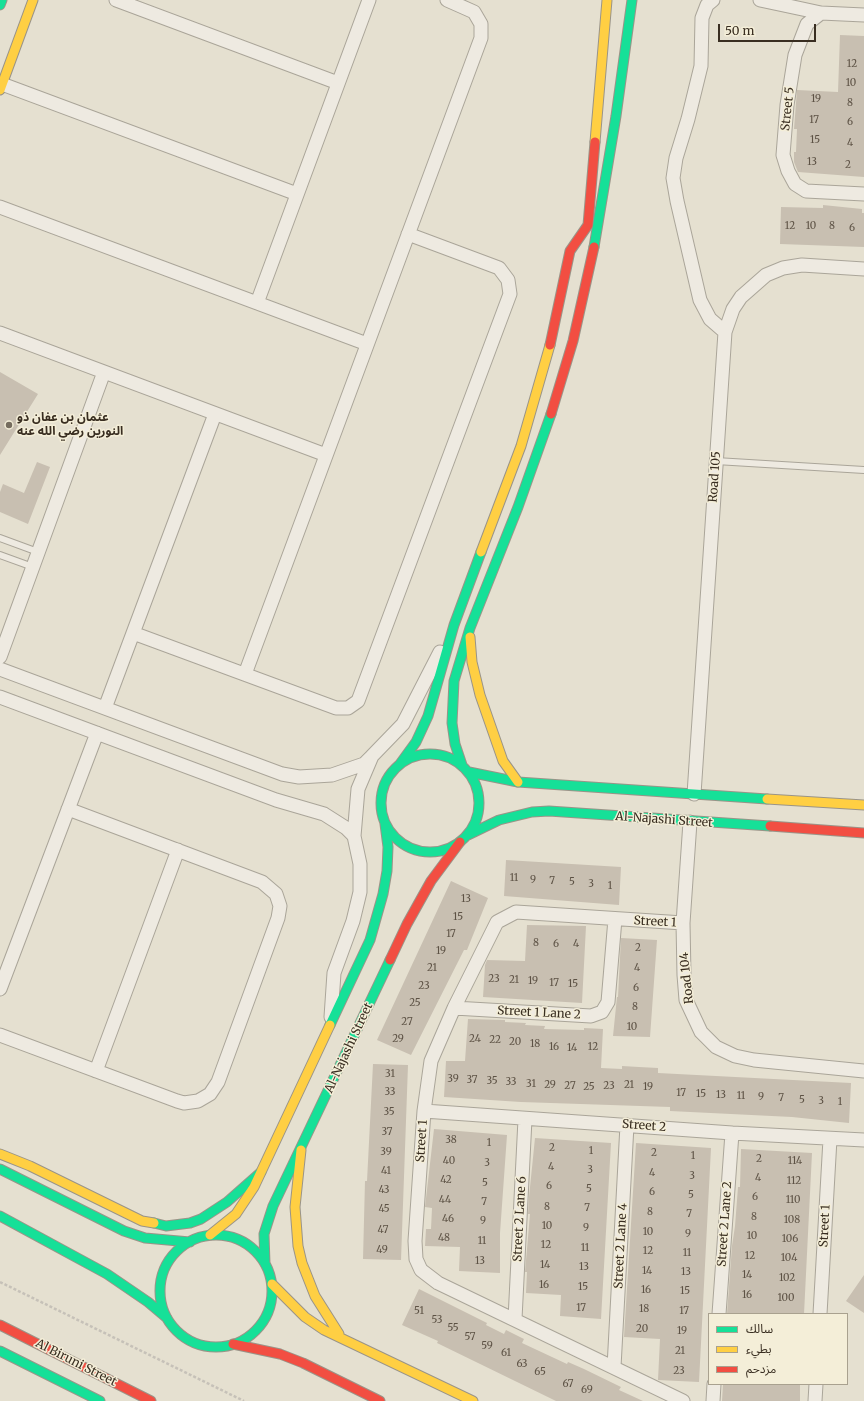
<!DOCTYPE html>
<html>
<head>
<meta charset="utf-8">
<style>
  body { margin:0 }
  #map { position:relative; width:864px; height:1401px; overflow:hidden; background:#e5e0d0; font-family:Merriweather,"Noto Sans Arabic",serif }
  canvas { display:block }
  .legend { position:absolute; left:708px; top:1313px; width:140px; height:72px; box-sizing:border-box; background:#f4eed8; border:1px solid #a9a18f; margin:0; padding:5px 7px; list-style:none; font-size:12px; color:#392e21 }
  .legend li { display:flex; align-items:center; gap:8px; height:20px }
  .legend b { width:20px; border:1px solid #a9a18f }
  .scale { position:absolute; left:718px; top:24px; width:98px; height:18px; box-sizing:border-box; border:2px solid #392e21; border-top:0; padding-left:5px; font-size:12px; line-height:14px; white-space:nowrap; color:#392e21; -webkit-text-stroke:3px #f4eed8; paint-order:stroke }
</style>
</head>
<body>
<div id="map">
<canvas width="864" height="1401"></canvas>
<ul class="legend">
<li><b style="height:5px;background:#16e098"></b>سالك</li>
<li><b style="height:5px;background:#ffcf43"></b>بطيء</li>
<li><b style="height:5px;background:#f24e42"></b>مزدحم</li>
</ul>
<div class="scale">50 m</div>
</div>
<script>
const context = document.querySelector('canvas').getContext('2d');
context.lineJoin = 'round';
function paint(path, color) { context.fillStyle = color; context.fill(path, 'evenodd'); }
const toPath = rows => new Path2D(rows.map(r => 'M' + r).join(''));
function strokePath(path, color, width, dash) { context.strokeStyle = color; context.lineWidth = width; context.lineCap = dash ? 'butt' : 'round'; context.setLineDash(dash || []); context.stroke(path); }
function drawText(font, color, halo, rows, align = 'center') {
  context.font = font + ' Merriweather,"Noto Sans Arabic",serif'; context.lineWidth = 3; context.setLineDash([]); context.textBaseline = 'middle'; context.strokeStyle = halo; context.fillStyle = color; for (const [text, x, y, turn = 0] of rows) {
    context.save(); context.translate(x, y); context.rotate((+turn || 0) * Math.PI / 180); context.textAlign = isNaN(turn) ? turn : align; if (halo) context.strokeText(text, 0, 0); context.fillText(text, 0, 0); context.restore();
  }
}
paint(toPath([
  [840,35,864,36,864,177,798,172,794,162,794,152,796,152,797,129,794,129,797,90,838,92],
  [823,205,862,209,862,213,864,213,864,247,780,244,781,207,823,208],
  [0,372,38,394,0,455],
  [37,462,50,467,28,524,0,512,0,492,3,484,24,493],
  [506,860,621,867,619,905,504,896],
  [451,881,488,898,467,950,464,950,411,1055,377,1040],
  [527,925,586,926,582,1003,483,997,485,965,487,960,525,961],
  [621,938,657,940,650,1037,613,1036,617,997,618,997],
  [468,1019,505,1020,505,1022,526,1023,525,1025,545,1026,544,1029,584,1030,584,1028,603,1029,601,1068,622,1069,622,1066,639,1067,658,1068,658,1073,851,1083,849,1123,792,1117,670,1111,670,1107,521,1102,444,1097,446,1061,465,1061],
  [373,1064,408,1065,401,1260,363,1259,365,1181,367,1181],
  [434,1129,507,1135,500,1233,500,1273,459,1271,460,1247,425,1246,426,1229,431,1229,432,1208,425,1207],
  [535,1138,611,1143,601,1319,560,1316,561,1295,526,1293,527,1272,525,1272,530,1214,528,1214,529,1197],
  [636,1143,711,1148,699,1382,658,1380,660,1339,624,1337],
  [741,1149,812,1153,804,1314,727,1314,732,1246,735,1226,738,1187,740,1187],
  [864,1275,864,1313,846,1301],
  [419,1289,487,1323,486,1325,504,1334,506,1330,524,1339,522,1343,567,1364,568,1362,584,1369,621,1387,619,1390,643,1401,556,1401,437,1343,438,1341,402,1325],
  [723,1384,800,1384,800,1401,722,1401]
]), '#c8bfb1');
const lane = toPath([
  [716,461,864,470],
  [0,538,38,552],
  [0,555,33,567]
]);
const street = toPath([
  [116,0,338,83],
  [713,0,707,5,702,18,701,66,688,119,676,158,673,178,677,201,700,300,710,319,725,332],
  [760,0,821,13],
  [864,15,821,13,807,24,795,55,787,105,783,155,788,171,795,184,806,191,864,194],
  [2,84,297,194],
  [0,207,367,344],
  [257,303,369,0],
  [0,333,326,455],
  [133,633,336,708,348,708,358,701,510,294,508,280,499,268,408,234],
  [0,657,104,372],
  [0,669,282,774,299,777,332,775,364,764,371,757],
  [245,674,481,38,481,24,474,12,447,0],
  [0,697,276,800,324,814,346,828,354,836],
  [105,708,215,414],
  [694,794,725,332,733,309,741,297,766,275,783,268,802,265,864,269],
  [690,822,683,923,684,975,686,1000,701,1032,716,1047,735,1056,754,1060,864,1071],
  [683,923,516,912,497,922,454,1008,431,1061,424,1111,415,1241,416,1259,421,1270,438,1283,683,1401],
  [0,989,97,733],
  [454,1008,591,1016,602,1012,608,1002,615,919],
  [331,1017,334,973,353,921,360,892,360,864,354,836,358,789,372,756,403,724,440,652],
  [0,1035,177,1101,184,1103,198,1101,210,1094,218,1082,278,918,280,906,276,894,262,882,68,809],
  [96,1071,178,850],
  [424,1111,732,1133,864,1140],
  [719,1314,732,1133],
  [820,1314,830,1139],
  [515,1319,525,1119],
  [614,1367,627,1125],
  [713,1401,714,1384],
  [815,1401,816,1384]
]);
const fast = toPath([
  [0,5,2,0],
  [594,247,616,116,632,0],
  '381 803a49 49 0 1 1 98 0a49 49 0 1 1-98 0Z',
  [400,764,416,742,428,716,454,625,481,552],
  [462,765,455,744,452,723,454,681,470,628,518,507,551,414],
  [469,772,518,782,767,799],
  [468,835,499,820,532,812,549,811,770,826],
  [330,1025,370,940,383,894,387,871,388,847,385,824],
  [0,1169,124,1231,145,1238,190,1242],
  [0,1216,107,1274,148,1302,167,1318],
  [154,1223,166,1226,190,1223,201,1219,227,1202,261,1172],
  '160 1291a56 56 0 1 1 112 0a56 56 0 1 1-112 0Z',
  [265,1264,264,1234,273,1206,390,960],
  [0,1351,100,1401]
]);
const slow = toPath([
  [0,90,33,0],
  [595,142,607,0],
  [481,552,521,446,550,345],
  [470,637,472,662,480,695,503,761,518,782],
  [767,799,864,805],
  [301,1150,295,1207,298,1246,302,1263,315,1296,339,1334],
  [0,1154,30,1166,142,1221,154,1223],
  [210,1235,236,1214,254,1187,330,1025],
  [272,1284,305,1317,324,1330,473,1401]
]);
const jam = toPath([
  [550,345,570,251,588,225,595,142],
  [551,414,573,341,594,247],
  [770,826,864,833],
  [390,960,407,924,431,881,460,842],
  [0,1325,151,1401],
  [233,1344,280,1354,303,1363,380,1401]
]);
strokePath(lane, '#aaa599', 8);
strokePath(street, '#aaa599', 15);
strokePath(fast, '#9a9488', 11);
strokePath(slow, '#9a9488', 11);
strokePath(jam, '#9a9488', 11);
strokePath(toPath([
  [0,1282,244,1401]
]), '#c6c1b8', 2.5, [3, 2]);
strokePath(lane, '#eeeae1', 6);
strokePath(street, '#eeeae1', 13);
strokePath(fast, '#16e098', 9);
strokePath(slow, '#ffcf43', 9);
strokePath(jam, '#f24e42', 9);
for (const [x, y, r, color] of [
  [9,425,4,"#756c5e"]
]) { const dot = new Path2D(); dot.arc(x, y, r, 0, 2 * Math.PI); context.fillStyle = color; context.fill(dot); strokePath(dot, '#f4eed8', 1.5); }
drawText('10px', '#5d5245', null, [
  ["12",852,64],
  ["10",851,83],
  ["19",816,99],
  ["8",850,103],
  ["17",814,120],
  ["6",850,122],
  ["15",815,140],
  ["4",850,143],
  ["13",812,162],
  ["2",848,165],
  ["12",790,226],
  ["10",811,226],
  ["8",832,226],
  ["6",852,228],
  ["11",514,878],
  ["9",533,880],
  ["7",552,881],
  ["5",572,882],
  ["3",591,884],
  ["1",610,886],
  ["13",466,899],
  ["15",458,917],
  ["17",451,934],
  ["8",536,943],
  ["6",556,944],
  ["4",576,944],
  ["2",638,948],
  ["19",441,951],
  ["21",432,968],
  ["4",637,968],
  ["23",494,979],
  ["21",514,980],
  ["19",533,981],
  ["17",554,983],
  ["15",573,984],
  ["23",424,986],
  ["6",636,988],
  ["25",415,1003],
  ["8",635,1007],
  ["27",407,1022],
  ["10",632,1027],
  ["29",398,1039],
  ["24",475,1039],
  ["22",495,1040],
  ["20",515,1042],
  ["18",535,1044],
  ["16",554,1047],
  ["12",593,1047],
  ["14",572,1048],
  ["31",390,1074],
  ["39",453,1079],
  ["37",472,1080],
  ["35",492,1081],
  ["33",511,1082],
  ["31",531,1084],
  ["29",550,1085],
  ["21",629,1085],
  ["27",570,1086],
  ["23",609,1086],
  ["25",589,1087],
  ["19",648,1087],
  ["33",390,1092],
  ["17",681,1093],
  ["15",701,1094],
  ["13",721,1095],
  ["11",741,1096],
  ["9",761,1097],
  ["7",781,1098],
  ["5",802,1100],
  ["3",821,1101],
  ["1",840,1102],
  ["35",389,1112],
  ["37",387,1132],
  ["38",451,1140],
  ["1",489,1143],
  ["2",552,1148],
  ["1",591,1151],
  ["39",386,1152],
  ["2",654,1153],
  ["1",693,1156],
  ["2",759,1159],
  ["40",449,1161],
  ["114",795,1161],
  ["3",487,1163],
  ["4",551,1167],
  ["3",590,1170],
  ["41",386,1171],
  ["4",652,1173],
  ["3",692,1176],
  ["4",758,1178],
  ["42",446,1180],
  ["112",794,1181],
  ["5",485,1183],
  ["6",549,1186],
  ["5",589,1189],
  ["43",384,1190],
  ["6",652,1192],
  ["5",691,1195],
  ["6",755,1197],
  ["44",445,1200],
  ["110",793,1200],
  ["7",484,1202],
  ["8",547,1207],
  ["7",587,1208],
  ["45",384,1209],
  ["8",650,1212],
  ["7",689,1214],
  ["8",754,1217],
  ["46",448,1219],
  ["108",792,1220],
  ["9",483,1221],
  ["10",547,1226],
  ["9",586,1228],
  ["47",383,1230],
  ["10",648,1232],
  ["9",688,1234],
  ["10",752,1236],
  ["48",444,1238],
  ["106",790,1239],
  ["11",482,1241],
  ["12",546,1245],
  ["11",585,1248],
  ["49",382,1250],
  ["12",648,1251],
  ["11",687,1253],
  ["12",750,1256],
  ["104",789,1258],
  ["13",480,1261],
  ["14",545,1265],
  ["13",584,1267],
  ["14",647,1271],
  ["13",686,1272],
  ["14",747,1275],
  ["102",787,1278],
  ["16",544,1285],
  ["15",583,1287],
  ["16",646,1290],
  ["15",685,1291],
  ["16",747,1295],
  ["100",786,1298],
  ["17",581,1308],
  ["18",644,1309],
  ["51",419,1311],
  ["17",684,1311],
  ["53",437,1320],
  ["55",453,1328],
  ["20",642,1329],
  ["19",682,1331],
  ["57",470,1337],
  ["59",487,1346],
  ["21",680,1351],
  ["61",506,1353],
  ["63",522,1364],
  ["23",679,1371],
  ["65",540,1372],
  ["67",568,1384],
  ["69",587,1390]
]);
drawText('12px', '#392e21', '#f4eed8', [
  ["Street 5",788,109,-84],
  ["Road 105",715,477,-86],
  ["Al-Najashi Street",664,820,4],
  ["Street 1",655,922,3],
  ["Road 104",687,978,-96],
  ["Street 1 Lane 2",539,1013,3],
  ["Al-Najashi Street",349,1048,-65],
  ["Street 2",644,1126,4],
  ["Street 1",422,1141,-86],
  ["Street 2 Lane 6",520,1219,-87],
  ["Street 2 Lane 2",725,1224,-86],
  ["Street 1",825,1226,-87],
  ["Street 2 Lane 4",621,1246,-87],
  ["Al Biruni Street",76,1363,27]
]);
drawText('bold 12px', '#392e21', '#f4eed8', [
  ["عثمان بن عفان ذو",17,418],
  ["النورين رضي الله عنه",17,432]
], 'left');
</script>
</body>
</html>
